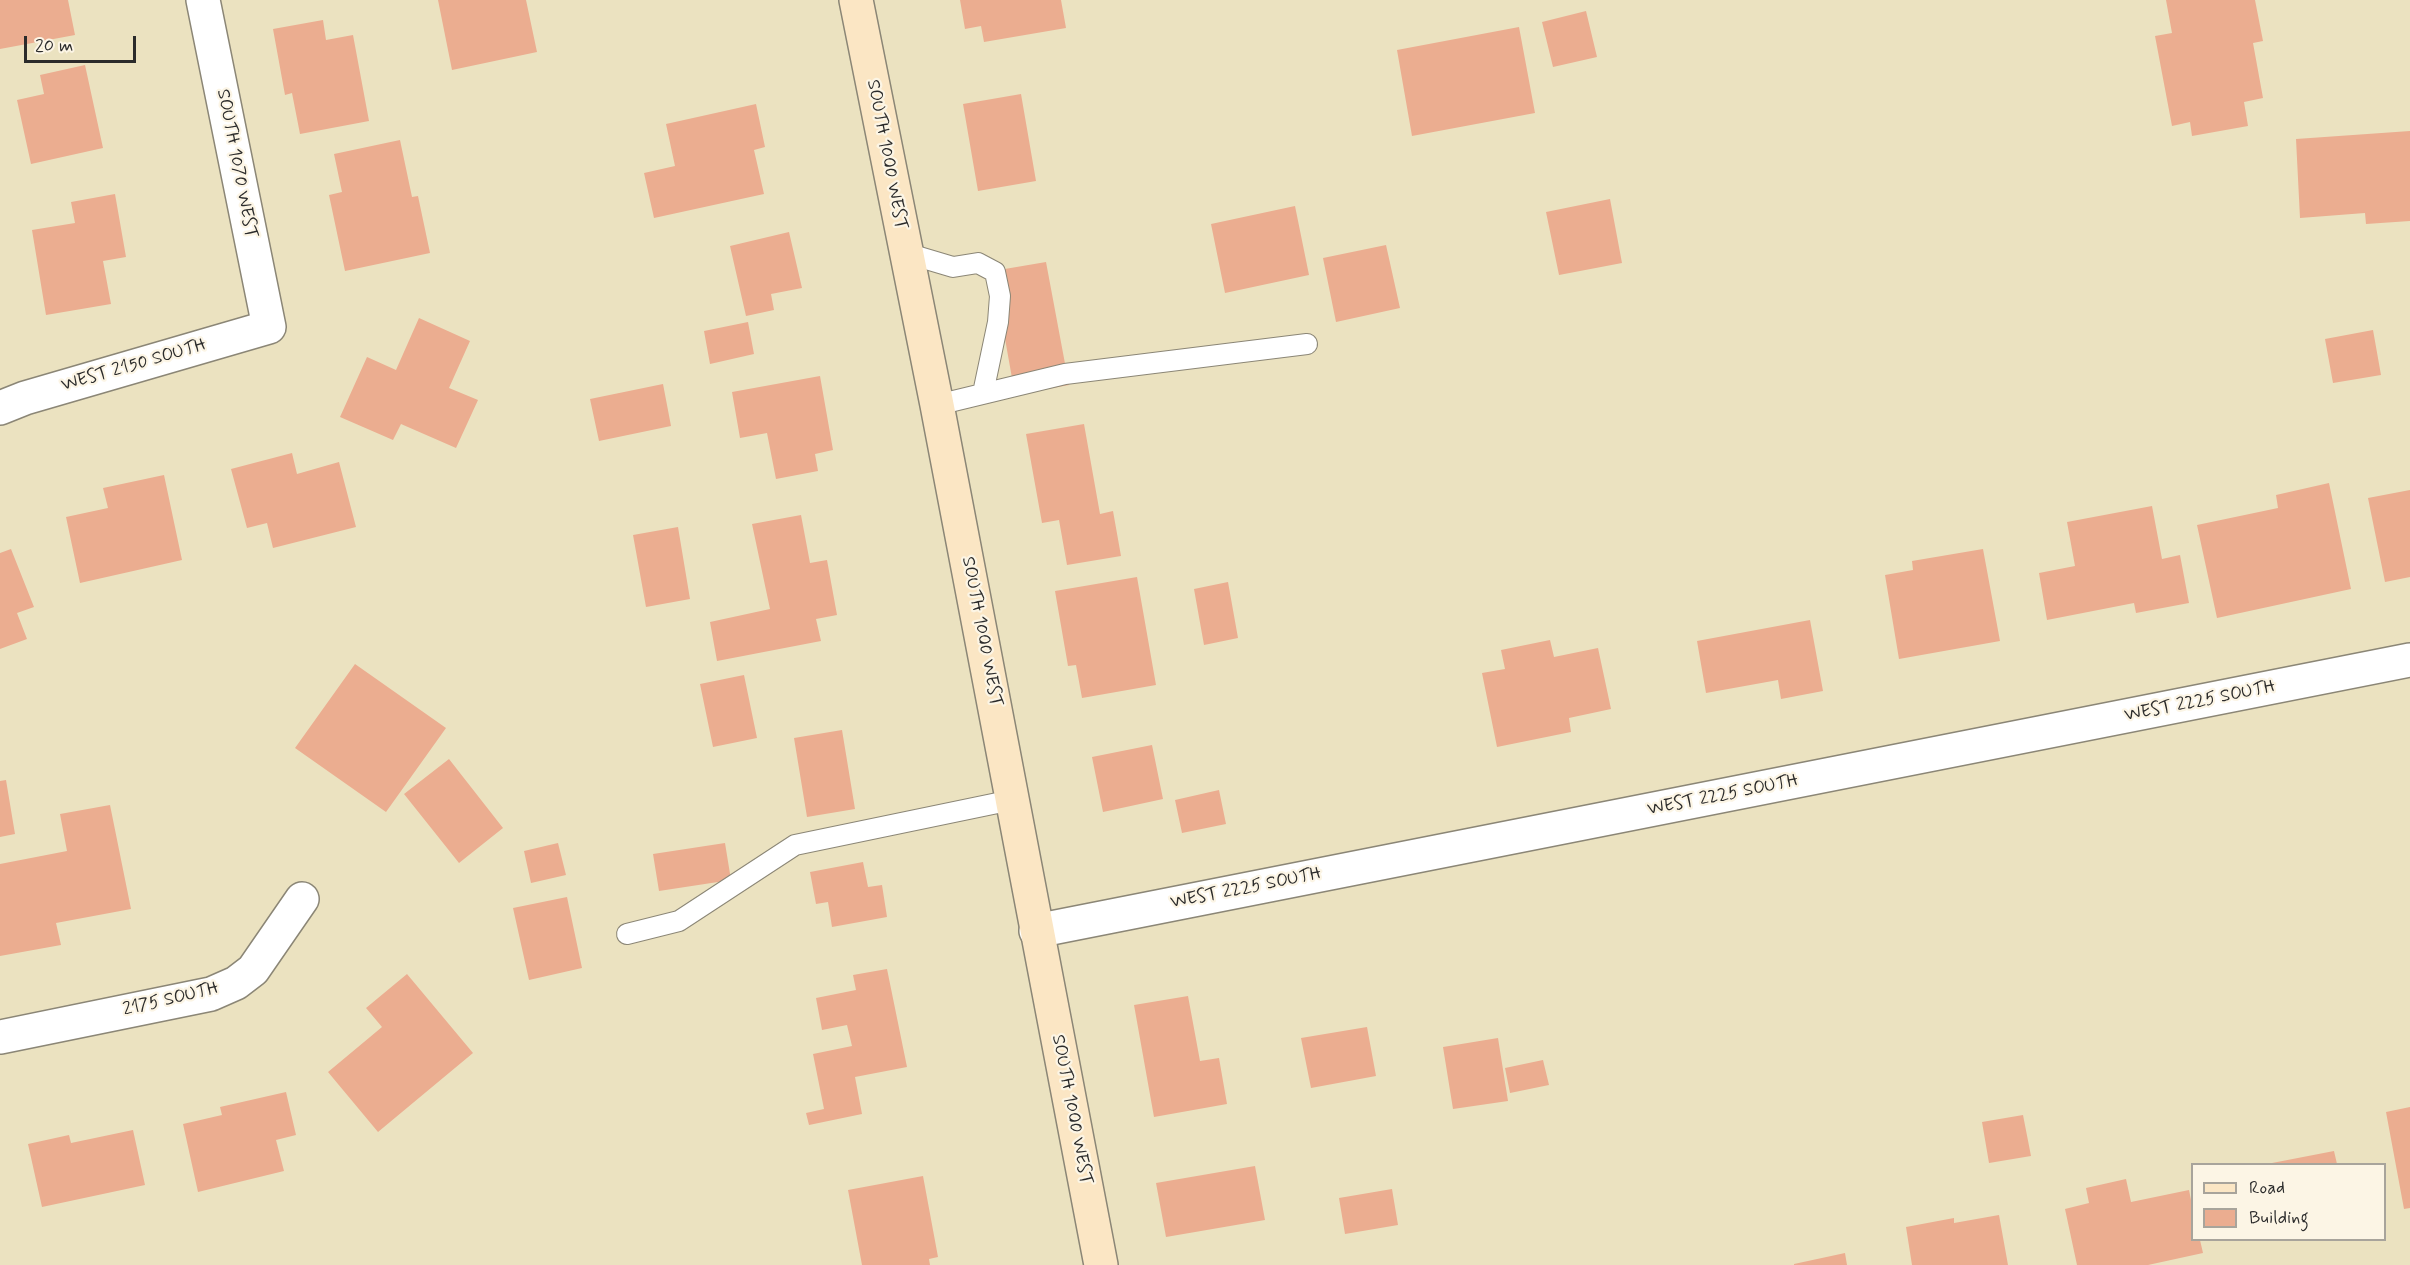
<!DOCTYPE html>
<html>
<head>
<meta charset="utf-8">
<style>
  body { margin:0 }
  #map { position:relative; width:2410px; height:1265px; overflow:hidden; background:#ebe2c0; font-family:Mynerve,sans-serif }
  canvas { display:block }
  .legend { position:absolute; left:2191px; top:1163px; width:195px; height:78px; box-sizing:border-box; background:#fcf5e5; border:2px solid #a8a49b; margin:0; padding:8px 10px; list-style:none; font-size:18px; color:#2b2b2b }
  .legend li { display:flex; align-items:center; gap:12px; height:30px }
  .legend b { width:30px; border:2px solid #a8a49b }
  .scale { position:absolute; left:24px; top:36px; width:112px; height:27px; box-sizing:border-box; border:3px solid #2b2b2b; border-top:0; padding-left:8px; font-size:18px; line-height:21px; white-space:nowrap; color:#2b2b2b; -webkit-text-stroke:4px #fcf5e5; paint-order:stroke }
</style>
</head>
<body>
<div id="map">
<canvas width="2410" height="1265"></canvas>
<ul class="legend">
<li><b style="height:8px;background:#fbe6c4"></b>Road</li>
<li><b style="height:16px;background:#ebad90"></b>Building</li>
</ul>
<div class="scale">20 m</div>
</div>
<script>
const context = document.querySelector('canvas').getContext('2d');
context.lineJoin = 'round';
function paint(path, color) { context.fillStyle = color; context.fill(path, 'evenodd'); }
const toPath = rows => new Path2D(rows.map(r => 'M' + r).join(''));
function strokePath(path, color, width, dash) { context.strokeStyle = color; context.lineWidth = width; context.lineCap = dash ? 'butt' : 'round'; context.setLineDash(dash || []); context.stroke(path); }
function drawText(font, color, halo, rows, align = 'center') {
  context.font = font + ' Mynerve,sans-serif'; context.lineWidth = 4.5; context.setLineDash([]); context.textBaseline = 'middle'; context.strokeStyle = halo; context.fillStyle = color; for (const [text, x, y, turn = 0] of rows) {
    context.save(); context.translate(x, y); context.rotate((+turn || 0) * Math.PI / 180); context.textAlign = isNaN(turn) ? turn : align; if (halo) context.strokeText(text, 0, 0); context.fillText(text, 0, 0); context.restore();
  }
}
paint(toPath([
  [0,0,68,0,75,35,0,49],
  [438,0,526,0,537,52,452,70],
  [960,0,1061,0,1066,28,984,42,981,26,965,29],
  [2166,0,2255,0,2263,41,2253,43,2263,98,2244,102,2248,126,2192,136,2190,122,2172,126,2155,36,2172,33],
  [1586,11,1597,57,1553,67,1542,22],
  [323,20,326,40,353,35,369,121,300,134,292,93,285,95,273,29],
  [1519,27,1535,113,1412,136,1397,50],
  [85,65,103,148,31,164,17,100,44,94,40,75],
  [1021,94,1036,181,978,191,963,104],
  [756,104,765,147,754,150,764,194,654,218,644,173,675,166,666,124],
  [2410,131,2410,221,2366,224,2365,213,2300,218,2296,139],
  [400,140,412,197,418,196,430,253,345,271,329,195,342,192,334,154],
  [115,194,126,257,103,261,111,304,46,315,32,230,75,223,71,202],
  [1610,199,1622,263,1559,275,1546,212],
  [1295,206,1309,275,1225,293,1211,224],
  [789,232,802,288,771,294,774,310,746,316,730,246],
  [1386,245,1400,308,1336,322,1323,258],
  [1046,262,1069,385,1015,395,993,271],
  [419,318,470,341,449,388,478,400,456,448,401,424,393,440,340,417,367,357,396,370],
  [748,322,754,354,710,364,704,331],
  [2373,330,2381,375,2333,383,2325,339],
  [820,376,833,450,815,454,818,471,776,479,767,433,740,438,732,392],
  [663,384,671,426,599,441,590,399],
  [1084,424,1100,514,1113,511,1121,556,1067,565,1059,520,1042,523,1026,434],
  [292,453,297,474,339,462,356,527,273,548,267,523,247,528,231,469],
  [164,475,182,560,80,583,66,517,108,508,103,488],
  [2329,483,2351,589,2217,618,2197,525,2278,508,2276,495],
  [2410,490,2410,577,2385,582,2368,498],
  [2152,506,2162,559,2180,555,2189,603,2136,613,2134,603,2047,620,2039,573,2075,566,2067,522],
  [801,515,810,563,827,560,837,615,816,619,821,641,717,661,710,622,770,609,752,524],
  [678,527,690,599,646,607,633,535],
  [11,549,34,607,17,613,27,639,0,649,0,553],
  [1983,549,2000,641,1899,659,1885,575,1913,570,1912,561],
  [1137,577,1156,685,1082,698,1076,665,1068,666,1055,591],
  [1228,582,1238,638,1204,645,1194,589],
  [1810,620,1823,691,1781,699,1778,680,1706,693,1697,641],
  [1550,640,1554,657,1598,648,1611,709,1569,718,1571,732,1497,747,1482,673,1505,669,1501,650],
  [355,664,446,728,386,812,295,748],
  [744,675,757,738,713,747,700,684],
  [842,730,855,809,807,817,794,738],
  [1152,745,1163,799,1103,812,1092,757],
  [449,759,503,828,459,863,404,794],
  [6,780,15,834,0,837,0,781],
  [1219,790,1226,824,1182,833,1175,800],
  [110,805,131,909,56,923,61,945,0,956,0,864,67,851,60,814],
  [558,843,566,875,531,883,524,851],
  [725,843,731,880,659,891,653,854],
  [863,862,868,887,882,885,887,917,832,927,828,902,816,904,810,872],
  [567,897,582,968,529,980,513,908],
  [887,969,907,1067,855,1077,862,1114,809,1125,806,1113,824,1109,813,1054,852,1046,847,1025,822,1030,816,998,856,990,853,975],
  [407,974,473,1053,378,1132,328,1072,382,1027,366,1008],
  [1188,996,1200,1061,1219,1058,1227,1104,1154,1117,1134,1005],
  [1367,1027,1376,1076,1311,1088,1301,1038],
  [1498,1038,1508,1101,1453,1109,1443,1047],
  [1543,1060,1549,1085,1510,1093,1505,1068],
  [286,1092,296,1135,276,1140,284,1171,198,1192,183,1124,222,1115,220,1107],
  [2410,1107,2410,1208,2404,1209,2386,1112],
  [2023,1115,2031,1156,1989,1163,1982,1122],
  [133,1130,145,1185,42,1207,28,1144,69,1135,71,1143],
  [2334,1151,2337,1164,2272,1164,2272,1163],
  [1255,1166,1265,1220,1166,1237,1156,1183],
  [923,1176,938,1257,929,1259,930,1265,862,1265,848,1190],
  [2126,1179,2131,1202,2189,1190,2192,1205,2192,1240,2200,1240,2203,1253,2148,1265,2077,1265,2065,1209,2089,1203,2086,1188],
  [1392,1189,1398,1225,1345,1234,1339,1198],
  [1999,1215,2008,1265,1912,1265,1906,1227,1954,1218,1954,1223],
  [1845,1253,1847,1265,1794,1265,1794,1264]
]), '#ebad90');
const service = toPath([
  [906,253,953,267,978,263,995,272,1000,296,998,322,983,393],
  [937,405,1065,374,1307,344],
  [627,934,679,921,795,845,1012,800]
]);
const minor = toPath([
  [0,408,25,398,269,327,203,0],
  [1036,931,2410,660],
  [0,1037,211,994,236,983,253,970,302,899]
]);
const secondary = toPath([
  [856,0,937,405,1101,1265]
]);
strokePath(service, '#8b8676', 22);
strokePath(minor, '#8b8676', 36);
strokePath(secondary, '#8b8676', 36);
strokePath(service, '#fff', 20);
strokePath(minor, '#fff', 33);
strokePath(secondary, '#fbe6c4', 33);
drawText('18px', '#2b2b2b', '#fcf5e5', [
  ["SOUTH 1000 WEST",886,155,79],
  ["SOUTH 1070 WEST",236,164,79],
  ["WEST 2150 SOUTH",134,366,-16],
  ["SOUTH 1000 WEST",981,632,79],
  ["WEST 2225 SOUTH",2200,702,-11],
  ["WEST 2225 SOUTH",1723,796,-11],
  ["WEST 2225 SOUTH",1246,889,-11],
  ["2175 SOUTH",171,1000,-13],
  ["SOUTH 1000 WEST",1071,1110,79]
]);
</script>
</body>
</html>
